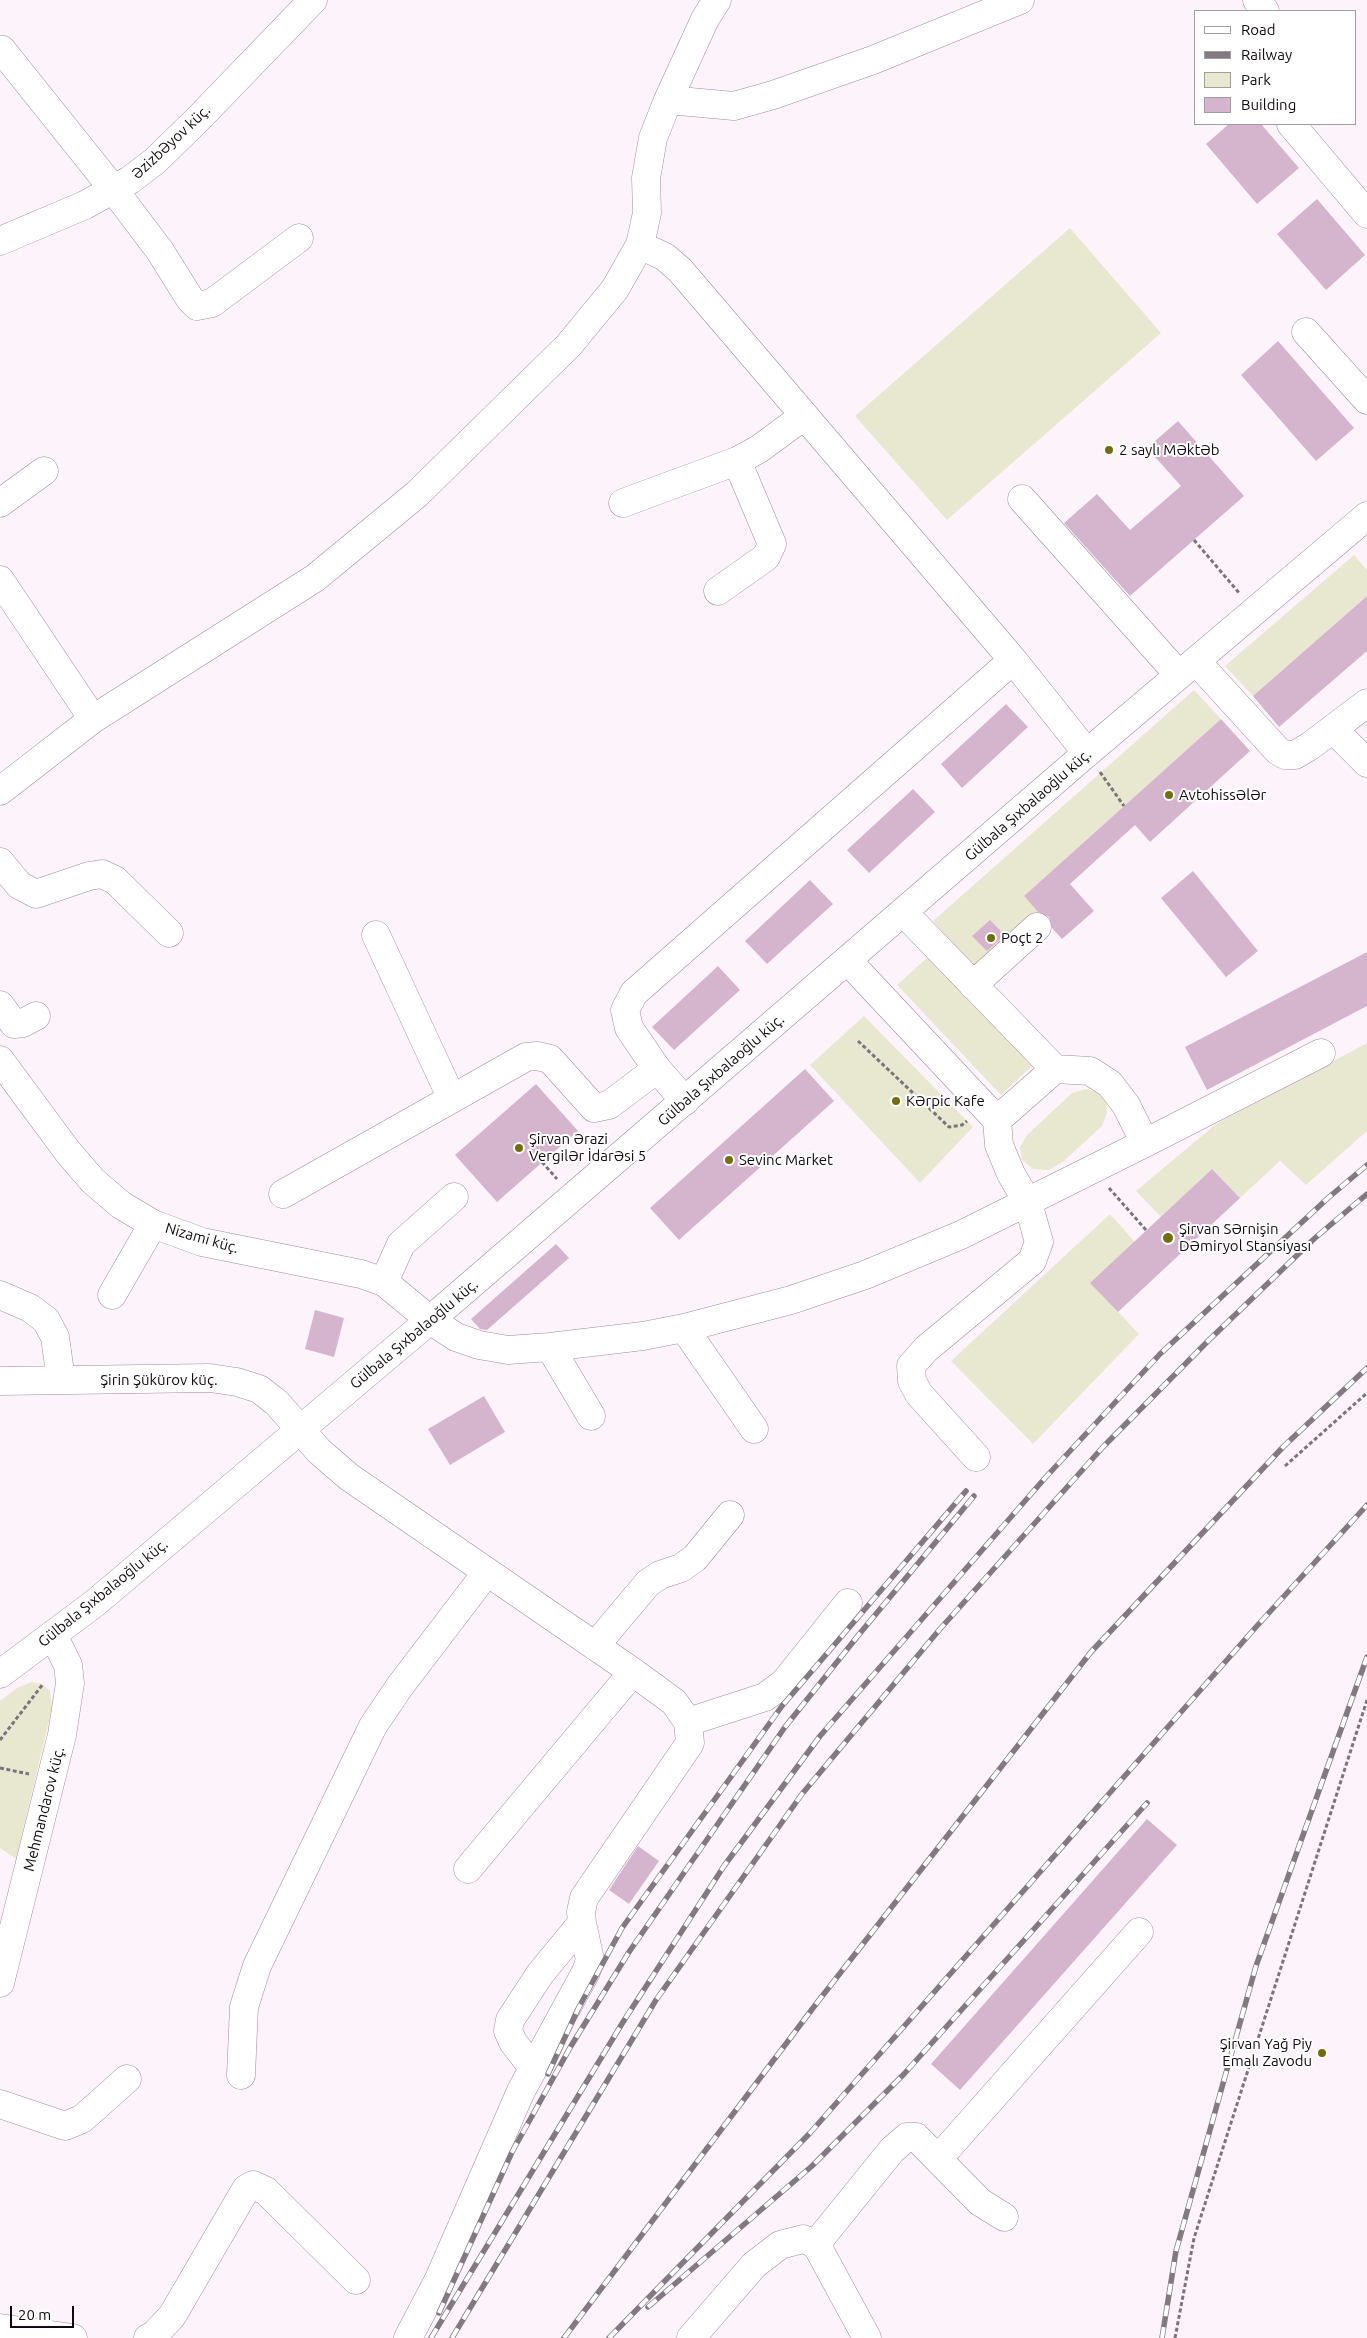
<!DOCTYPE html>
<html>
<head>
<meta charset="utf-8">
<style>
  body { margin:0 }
  #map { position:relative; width:1367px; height:2338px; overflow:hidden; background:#fdf4fb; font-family:Ubuntu,sans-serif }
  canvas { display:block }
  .legend { position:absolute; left:1194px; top:10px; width:162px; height:115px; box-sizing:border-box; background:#fff; border:1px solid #9f9d9f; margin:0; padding:6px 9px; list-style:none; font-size:15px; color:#10090f }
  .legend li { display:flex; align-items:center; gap:10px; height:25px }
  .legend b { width:25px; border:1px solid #9f9d9f }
  .scale { position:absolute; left:10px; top:2306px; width:64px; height:22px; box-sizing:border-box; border:2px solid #10090f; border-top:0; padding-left:6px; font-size:15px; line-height:18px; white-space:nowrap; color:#10090f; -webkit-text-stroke:4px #fff; paint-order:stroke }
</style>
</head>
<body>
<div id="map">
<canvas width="1367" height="2338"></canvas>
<ul class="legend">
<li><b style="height:6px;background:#fff"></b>Road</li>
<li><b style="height:6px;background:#827a80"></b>Railway</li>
<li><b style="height:14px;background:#e8e8d0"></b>Park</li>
<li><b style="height:14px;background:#d5b5ce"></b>Building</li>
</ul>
<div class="scale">20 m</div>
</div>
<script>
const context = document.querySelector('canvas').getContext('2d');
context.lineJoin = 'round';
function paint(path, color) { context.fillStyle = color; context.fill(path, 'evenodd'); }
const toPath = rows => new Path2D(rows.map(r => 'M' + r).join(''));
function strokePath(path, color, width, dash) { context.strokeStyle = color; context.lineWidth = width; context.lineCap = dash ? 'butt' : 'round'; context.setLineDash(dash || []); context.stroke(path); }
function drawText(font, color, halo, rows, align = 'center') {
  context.font = font + ' Ubuntu,sans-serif'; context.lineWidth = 4; context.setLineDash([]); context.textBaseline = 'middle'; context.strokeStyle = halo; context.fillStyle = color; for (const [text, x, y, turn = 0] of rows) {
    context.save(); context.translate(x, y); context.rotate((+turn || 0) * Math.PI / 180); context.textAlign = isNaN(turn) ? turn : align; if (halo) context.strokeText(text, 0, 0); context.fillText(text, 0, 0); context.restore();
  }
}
paint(toPath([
  [1070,228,1161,333,947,520,855,416],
  [1354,555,1367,570,1367,596,1253,696,1225,666],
  [1194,690,1221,719,1024,896,1039,913,977,970,933,921],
  [929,956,1032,1066,1001,1095,897,985],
  [864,1016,973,1127,920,1183,810,1065],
  [1367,1043,1367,1131,1306,1185,1280,1161,1240,1198,1212,1169,1161,1217,1136,1191,1216,1124],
  [1086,1089,1098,1093,1106,1102,1107,1113,1102,1126,1064,1161,1049,1170,1033,1169,1022,1160,1020,1147,1027,1135,1072,1093],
  [1110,1214,1135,1242,1091,1283,1139,1334,1033,1444,951,1361],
  [31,1682,43,1684,50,1691,52,1708,16,1859,0,1848,0,1701,17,1688]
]), '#e8e8d0');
paint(toPath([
  [1229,124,1261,124,1299,168,1257,204,1206,144],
  [1317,199,1365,255,1326,290,1277,234],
  [1278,341,1354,428,1316,461,1241,375],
  [1178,421,1244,496,1130,596,1064,523,1097,494,1130,530,1181,486,1147,448],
  [1367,596,1367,651,1279,727,1253,696],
  [1006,704,1028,727,962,788,941,764],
  [1221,719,1250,751,1150,842,1135,825,1070,884,1094,911,1062,939,1052,928,1049,917,1038,912,1024,896],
  [913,789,935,812,869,873,847,850],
  [1193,871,1258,951,1226,977,1161,898],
  [810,880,833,904,767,964,745,941],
  [990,920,1005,935,987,951,972,936],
  [1367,952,1367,1006,1207,1090,1185,1047],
  [718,966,740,990,674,1050,652,1027],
  [805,1069,834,1101,679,1240,650,1208],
  [536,1084,578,1131,497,1202,455,1155],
  [1212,1169,1240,1198,1118,1312,1090,1283],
  [556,1244,569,1258,487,1330,480,1329,471,1319],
  [315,1310,344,1318,334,1357,305,1349],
  [484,1396,505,1432,450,1465,428,1429],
  [1147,1819,1177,1845,960,2090,931,2064],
  [638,1846,659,1861,629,1904,609,1890]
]), '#d5b5ce');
const minor = toPath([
  [1257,0,1265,11],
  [2,50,114,190,160,251,190,299,197,306,212,303,299,238],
  [668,100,734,106,773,95,873,60,1020,0],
  [1291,124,1367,214],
  [0,241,85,205,130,180,155,161,199,118,313,0],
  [640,245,665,257,680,270,1013,660,1087,753],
  [1306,332,1367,400],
  [1022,499,1179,675],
  [0,503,44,471],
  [623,503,737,461,759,449,804,416],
  [0,580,93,719],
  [718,591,766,557,772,544,737,461],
  [1196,661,1278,751,1285,755,1295,755,1310,746,1367,703],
  [1333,729,1367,763],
  [0,791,93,719,315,578,417,494,569,345,615,289,640,245,647,213,646,178,653,138,668,100,705,19,717,0],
  [0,862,19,885,36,894,89,876,102,874,115,880,169,933],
  [376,935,452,1099],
  [848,961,997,1120,999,1145,1011,1174,1028,1203,1039,1242,1032,1261,926,1349,911,1366,912,1381,919,1394,976,1457],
  [973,985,1037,927],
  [0,1005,14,1024,23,1023,36,1016],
  [685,1101,657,1069,629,1028,625,1010,634,993,1013,660],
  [997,1120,1055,1069],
  [1145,1143,1321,1053],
  [283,1194,526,1057,537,1056,550,1059,594,1108,609,1105,657,1069],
  [384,1282,401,1244,454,1197],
  [0,1295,30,1308,46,1320,55,1337,61,1380],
  [112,1295,153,1224],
  [684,1328,754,1429],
  [550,1347,591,1416],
  [0,1381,210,1378,237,1382,259,1389,277,1403,319,1451,349,1477,633,1672,674,1702,688,1722,690,1743,584,1898,581,1912,582,1923,590,1960,586,1972,521,2091,438,2281,408,2338],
  [595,1646,648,1583,660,1575,681,1568,695,1558,730,1515],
  [0,1674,95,1603,430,1320,456,1337,479,1345,508,1350,550,1347,643,1336,684,1328,791,1300,865,1275,961,1235,1145,1143,1126,1105,1110,1084,1090,1071,1055,1069,904,913],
  [688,1722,765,1697,784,1683,848,1603],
  [468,1869,633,1672],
  [0,1983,62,1735,70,1683,68,1665,53,1635],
  [533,2068,513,2042,508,2031,510,2020,540,1974,582,1923],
  [241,2075,244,2007,257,1966,373,1726,400,1686,487,1572],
  [0,2104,65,2126,82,2119,127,2079],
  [938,2159,1139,1932],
  [816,2244,892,2150,907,2137,916,2137,980,2202,1004,2217],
  [0,2328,73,2338],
  [148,2338,154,2335,172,2316,246,2189,253,2185,266,2191,356,2280],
  [691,2338,754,2265,780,2245,803,2239,816,2244,867,2338]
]);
const major = toPath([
  [0,1060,68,1152,93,1181,121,1205,153,1224,202,1242,361,1274,384,1282,430,1320,1087,753,1367,516]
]);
strokePath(minor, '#9f8a9a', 29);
strokePath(major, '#9f8a9a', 29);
strokePath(toPath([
  [1194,540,1240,594],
  [1100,772,1124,806],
  [858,1041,949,1127,962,1125,967,1121],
  [542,1162,557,1179],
  [1109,1188,1146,1230],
  [1285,1466,1367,1393],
  [0,1740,43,1684],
  [0,1768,29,1774],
  [1175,2338,1194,2238,1367,1700]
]), '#7c747b', 3, [4, 2.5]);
strokePath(minor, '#fff', 28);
strokePath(major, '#fff', 28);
const rail = toPath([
  [548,2074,578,2009,622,1928,782,1706,966,1491],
  [648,2307,812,2166,904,2074,1147,1803],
  [439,2313,512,2152,571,2046,629,1952,785,1727,861,1632,974,1496],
  [431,2338,623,2022,724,1866,820,1736,1045,1478,1160,1354,1328,1198,1367,1165],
  [452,2338,656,2000,802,1794,940,1629,1103,1447,1209,1340,1315,1238,1367,1194],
  [564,2338,816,2004,1091,1652,1283,1447,1367,1368],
  [609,2338,810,2133,1256,1627,1367,1505],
  [1162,2338,1176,2251,1256,1966,1367,1657]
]);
strokePath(rail, '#827a80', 5.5);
strokePath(rail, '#fff', 4, [11]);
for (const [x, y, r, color] of [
  [1109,450,5,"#736e0d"],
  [1169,795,5,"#736e0d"],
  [991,938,5,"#736e0d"],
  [896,1101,5,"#736e0d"],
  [519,1148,5,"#736e0d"],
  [729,1160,5,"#736e0d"],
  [1168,1238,6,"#736e0d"],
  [1322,2053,5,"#736e0d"]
]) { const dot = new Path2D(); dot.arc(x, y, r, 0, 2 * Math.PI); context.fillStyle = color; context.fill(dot); strokePath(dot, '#fff', 2); }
drawText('15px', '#10090f', '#fff', [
  ["Əzizbəyov küç.",171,142,-43],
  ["Gülbala Şıxbalaoğlu küç.",1028,805,-41],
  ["Gülbala Şıxbalaoğlu küç.",721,1070,-41],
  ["Nizami küç.",202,1238,16],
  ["Gülbala Şıxbalaoğlu küç.",414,1334,-40],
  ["Şirin Şükürov küç.",159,1380],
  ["Gülbala Şıxbalaoğlu küç.",103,1593,-39],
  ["Mehmandarov küç.",44,1809,-76]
]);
drawText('15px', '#10090f', '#fff', [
  ["2 saylı Məktəb",1119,450],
  ["Avtohissələr",1179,795],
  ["Poçt 2",1001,938],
  ["Kərpic Kafe",906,1101],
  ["Şirvan Ərazi",529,1139],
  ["Vergilər İdarəsi 5",529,1156],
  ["Sevinc Market",739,1160],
  ["Şirvan Sərnişin",1179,1229],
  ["Dəmiryol Stansiyası",1179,1246],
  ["Şirvan Yağ Piy",1312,2044,"right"],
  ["Emalı Zavodu",1312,2061,"right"]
], 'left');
</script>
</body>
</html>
